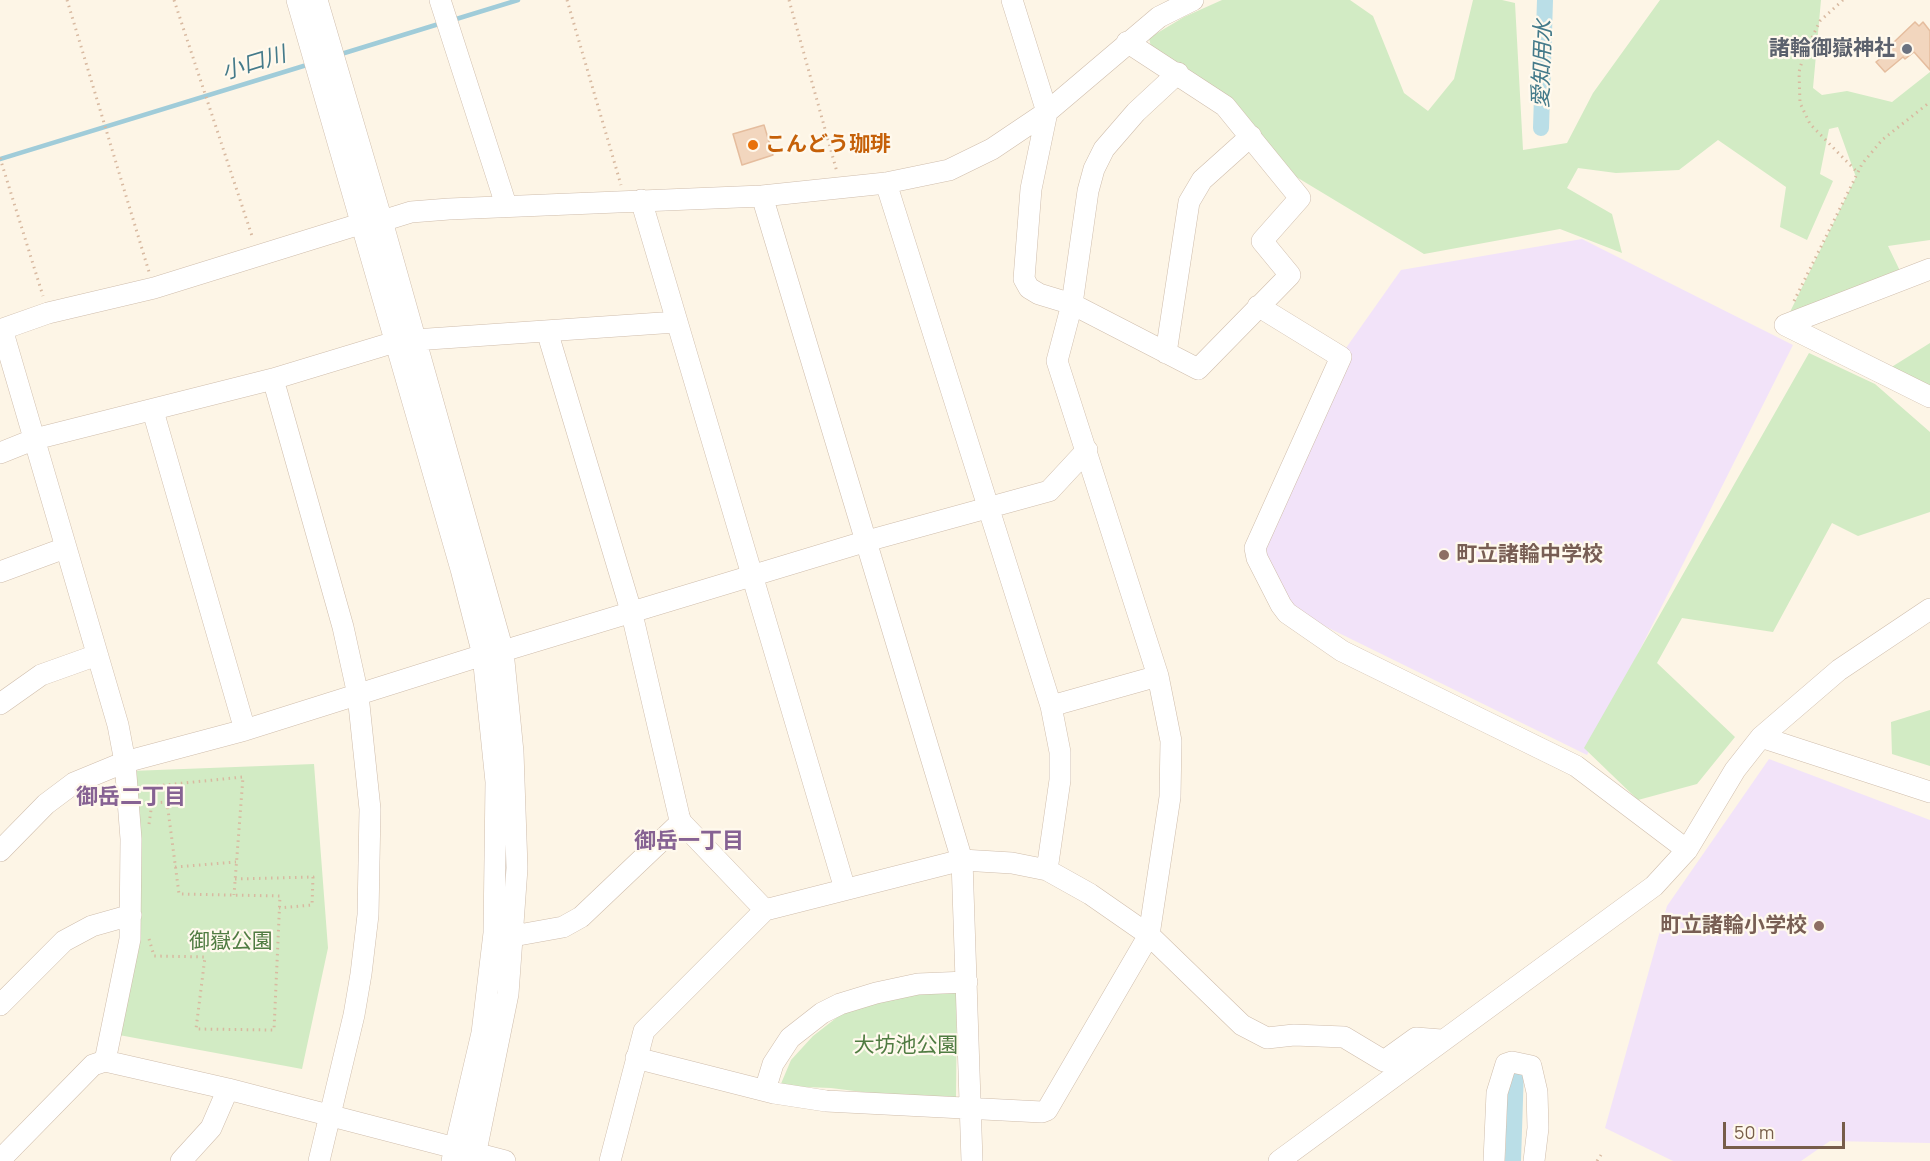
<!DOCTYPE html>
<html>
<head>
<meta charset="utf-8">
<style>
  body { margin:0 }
  #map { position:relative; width:1930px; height:1161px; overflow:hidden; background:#fdf5e6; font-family:Manrope,sans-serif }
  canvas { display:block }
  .scale { position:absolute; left:1723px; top:1122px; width:122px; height:27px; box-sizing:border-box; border:3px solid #775d4a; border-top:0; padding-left:8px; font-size:18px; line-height:21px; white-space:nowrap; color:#775d4a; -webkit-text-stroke:4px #fff9ed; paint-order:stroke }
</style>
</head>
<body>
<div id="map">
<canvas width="1930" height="1161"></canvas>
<div class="scale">50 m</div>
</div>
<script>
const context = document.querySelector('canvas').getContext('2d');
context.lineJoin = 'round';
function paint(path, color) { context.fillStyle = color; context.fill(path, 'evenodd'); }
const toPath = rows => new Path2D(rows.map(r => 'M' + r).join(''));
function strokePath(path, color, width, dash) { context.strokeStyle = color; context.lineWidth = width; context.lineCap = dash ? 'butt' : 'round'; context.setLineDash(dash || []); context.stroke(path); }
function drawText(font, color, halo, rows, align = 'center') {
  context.font = font + ' Manrope,"Noto Sans JP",sans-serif'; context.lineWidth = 4.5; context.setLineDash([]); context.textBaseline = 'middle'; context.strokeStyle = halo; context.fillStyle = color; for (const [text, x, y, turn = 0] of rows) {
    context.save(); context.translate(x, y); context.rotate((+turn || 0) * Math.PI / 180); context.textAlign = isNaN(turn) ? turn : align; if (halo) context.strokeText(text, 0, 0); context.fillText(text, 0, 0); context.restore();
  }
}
paint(toPath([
  [1582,239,1793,345,1587,755,1290,609,1262,549,1346,348,1401,270],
  [1769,759,1930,820,1930,1143,1830,1141,1801,1161,1673,1161,1605,1128,1667,906]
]), '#f2e3f9');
paint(toPath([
  [1222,0,1350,0,1373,16,1404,93,1428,111,1454,79,1473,0,1502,0,1515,3,1523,150,1567,143,1593,93,1660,0,1821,0,1813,88,1822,95,1847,91,1892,102,1930,72,1930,240,1888,246,1902,275,1789,314,1856,177,1838,127,1829,129,1820,174,1833,181,1807,240,1780,227,1786,187,1718,140,1679,170,1616,173,1578,168,1567,188,1612,214,1622,253,1560,229,1424,254,1293,175,1151,47,1149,38,1184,17],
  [1930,343,1930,389,1890,368],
  [1809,353,1875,384,1930,432,1930,512,1858,536,1832,523,1773,632,1682,618,1657,663,1735,737,1697,784,1638,800,1584,748],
  [1930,710,1930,766,1892,754,1891,722],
  [314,764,328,948,302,1069,119,1035,131,771],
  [947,987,957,991,956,1097,894,1096,831,1088,780,1086,791,1060,813,1036,840,1015,881,1001]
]), '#d2ebc4');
strokePath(toPath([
  [453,20,518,0],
  [338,55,442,23],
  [0,159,310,64]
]), '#a0ccd9', 4.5);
strokePath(toPath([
  [1541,128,1545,0],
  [1513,1161,1516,1069]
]), '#badee7', 16);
const building = toPath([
  [1915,22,1919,26,1923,22,1930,31,1930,70,1914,52,1905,59,1903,57,1885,72,1876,62,1895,47,1893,43,1915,22],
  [764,125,773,155,742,165,733,134,764,125]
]);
paint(building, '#f2d6be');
strokePath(building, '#e5bd9e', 1.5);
const minor = toPath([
  [297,0,461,569,483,655,496,782,494,933,482,1033,452,1161],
  [317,0,382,221,503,651,513,752,517,868,508,994,474,1161],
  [440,0,506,205],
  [1012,0,1047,112,1031,189,1024,279,1029,288,1039,294,1072,304,1198,369,1290,275,1262,241,1300,198,1225,106,1127,42],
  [886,183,1051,706,1060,752,1060,780,1047,870],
  [762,196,962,860,972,1161],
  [641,200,845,889],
  [382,221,411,212,449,209,762,196,886,183,949,170,992,149,1047,112,1159,17,1193,0],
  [1930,269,1785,325,1930,397],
  [1258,306,1341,357,1255,548,1257,558,1281,605,1287,613,1342,651,1576,766,1687,850],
  [2,329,118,725,125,762,131,839,130,939,105,1061],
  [0,330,48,313,154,288,360,224],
  [547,331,632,614,679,816,681,822,765,910],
  [414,340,676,322],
  [1166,353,1189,202,1202,180,1251,136],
  [273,379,343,627,358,695,370,809,368,915,361,974,354,1015,319,1161],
  [153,411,245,730],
  [0,453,35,439,273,379,395,342],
  [0,572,65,548],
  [503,651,867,541,1049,491,1087,450],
  [0,704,41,675,97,655],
  [1051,706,1158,676],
  [1761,737,1930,792],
  [0,851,46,804,74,783,125,762,245,730,483,655],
  [513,936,563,927,581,917,681,822],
  [0,1005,64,941,92,926,131,915],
  [636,1058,774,1093,826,1101,1042,1112,1047,1110,1149,935,1170,797,1171,741,1158,676,1057,361,1072,304,1088,191,1094,169,1104,149,1136,112,1178,73],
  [765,1090,773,1064,790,1038,822,1013,840,1004,876,993,918,984,967,982],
  [0,1160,93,1065,105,1061,228,1089,505,1161],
  [181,1161,211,1128,228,1089],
  [610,1161,644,1031,765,910,962,860,1012,863,1047,870,1090,894,1149,935,1242,1025,1267,1038,1294,1035,1344,1037,1384,1061,1416,1038,1441,1040],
  [1279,1161,1654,886,1687,850,1735,770,1761,737,1839,670,1930,609],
  [1494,1161,1497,1093,1506,1064,1512,1062,1531,1066,1537,1092,1538,1128,1534,1161]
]);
strokePath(minor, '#cfbdac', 22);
strokePath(toPath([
  [67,0,149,272],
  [174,0,253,239],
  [567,0,621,185],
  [789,0,837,172],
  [1843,0,1820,21,1804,54,1799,72,1800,103,1810,124,1857,172],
  [0,158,43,296],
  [1794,301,1862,164,1882,140,1930,102],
  [145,787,243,777,234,895],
  [175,867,236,862],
  [235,879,313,877,312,905,279,908],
  [149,939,154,956,205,957,196,1029,274,1030,280,896,179,894,167,802,152,803,149,824],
  [1597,1161,1601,1155]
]), '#d8b9a0', 3, [1.5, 4.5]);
strokePath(minor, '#fff', 21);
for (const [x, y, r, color] of [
  [1907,49,6,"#6b7280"],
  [753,145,6,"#e8710a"],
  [1444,555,6,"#8d6e63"],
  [1819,926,6,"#8d6e63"]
]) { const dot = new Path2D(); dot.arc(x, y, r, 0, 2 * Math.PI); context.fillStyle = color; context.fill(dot); strokePath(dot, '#fff9ed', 2); }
drawText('bold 21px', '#5b616d', '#fff9ed', [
  ["諸輪御嶽神社",1895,49]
], 'right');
drawText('bold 21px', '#c56008', '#fff9ed', [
  ["こんどう珈琲",765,145]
], 'left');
drawText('bold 21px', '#785e54', '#fff9ed', [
  ["町立諸輪中学校",1456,555],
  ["町立諸輪小学校",1807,926,"right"]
], 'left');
drawText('21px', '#507c42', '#fff9ed', [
  ["御嶽公園",231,942],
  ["大坊池公園",906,1046]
]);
drawText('italic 22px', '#447a8a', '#fff9ed', [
  ["小口川",254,64,-17],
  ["愛知用水",1543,64,-88]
]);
drawText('bold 22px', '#866293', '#fff9ed', [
  ["御岳二丁目",131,798],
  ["御岳一丁目",689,842]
]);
</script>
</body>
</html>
